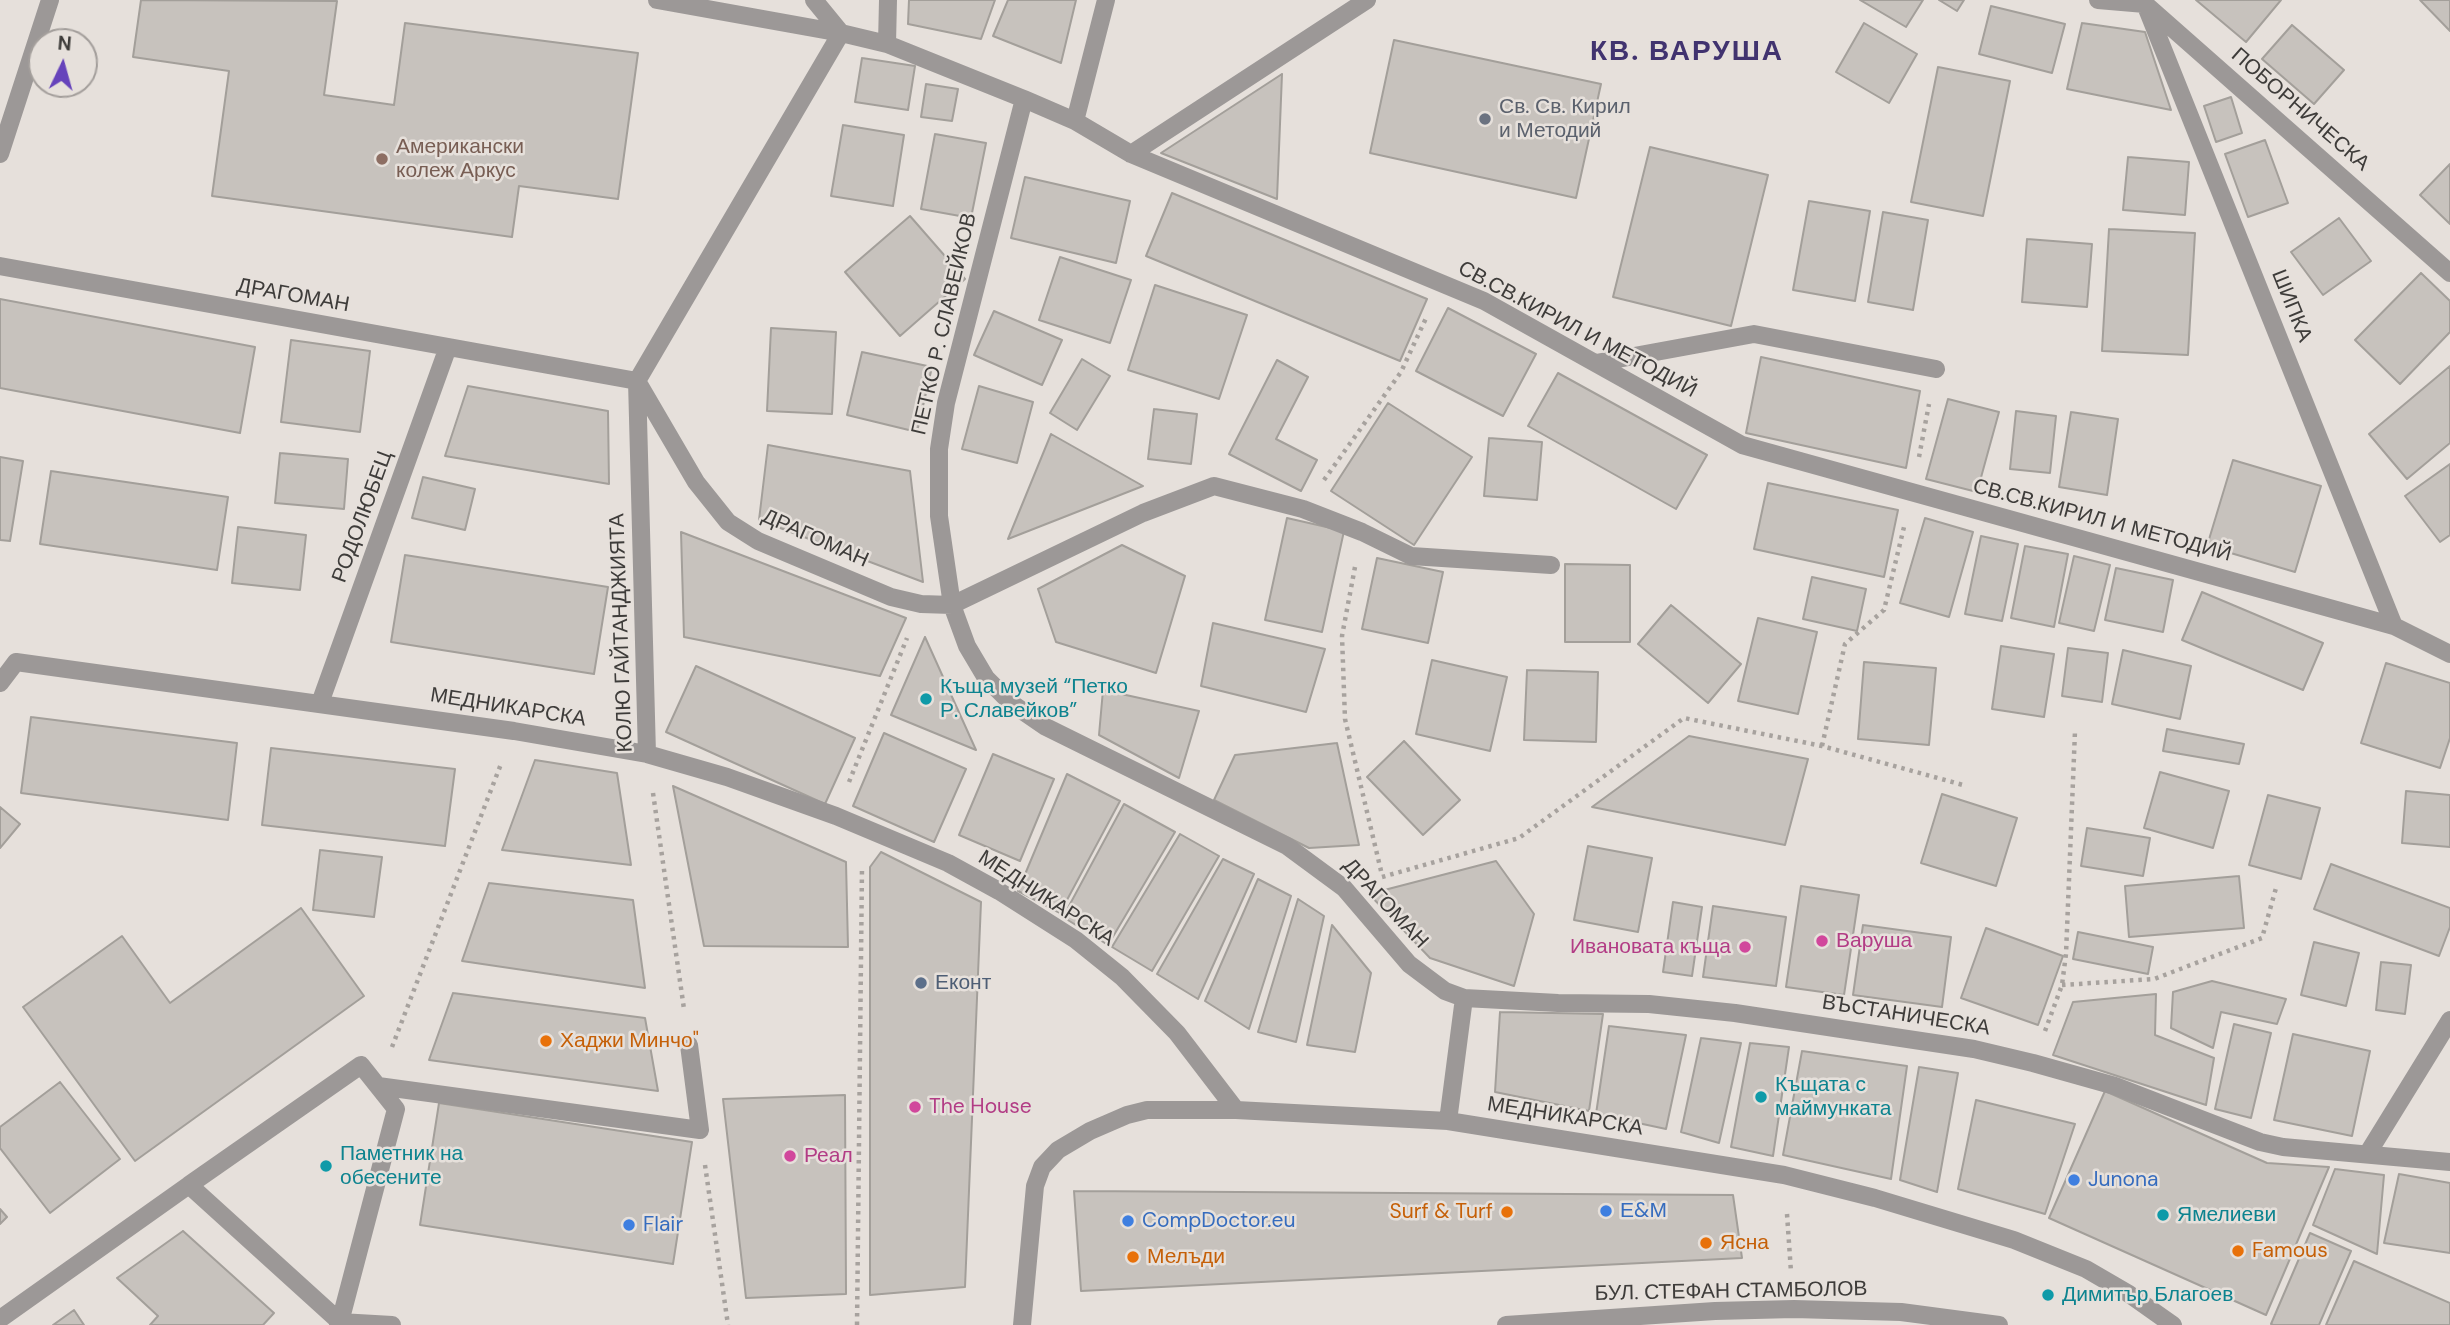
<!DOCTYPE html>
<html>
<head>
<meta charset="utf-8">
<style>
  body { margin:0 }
  #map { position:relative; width:2450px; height:1325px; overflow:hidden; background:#e6e0db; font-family:"DM Sans",sans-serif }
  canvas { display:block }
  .north { position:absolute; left:28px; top:28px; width:70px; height:70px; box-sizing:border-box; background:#e6e0db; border:2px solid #a39e9b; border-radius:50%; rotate:5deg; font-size:19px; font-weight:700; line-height:28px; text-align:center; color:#3e3c3a }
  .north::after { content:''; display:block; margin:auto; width:24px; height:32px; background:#6643bb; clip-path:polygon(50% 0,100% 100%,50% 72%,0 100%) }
</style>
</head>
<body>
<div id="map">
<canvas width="2450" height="1325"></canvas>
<div class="north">N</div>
</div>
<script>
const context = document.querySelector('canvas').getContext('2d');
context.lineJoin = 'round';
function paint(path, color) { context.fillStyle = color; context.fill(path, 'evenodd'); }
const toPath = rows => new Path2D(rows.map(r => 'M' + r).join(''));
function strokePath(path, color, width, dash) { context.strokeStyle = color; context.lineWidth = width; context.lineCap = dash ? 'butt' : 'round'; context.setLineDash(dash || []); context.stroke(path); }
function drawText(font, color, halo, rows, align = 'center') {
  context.font = font + ' "DM Sans",sans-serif'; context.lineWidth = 5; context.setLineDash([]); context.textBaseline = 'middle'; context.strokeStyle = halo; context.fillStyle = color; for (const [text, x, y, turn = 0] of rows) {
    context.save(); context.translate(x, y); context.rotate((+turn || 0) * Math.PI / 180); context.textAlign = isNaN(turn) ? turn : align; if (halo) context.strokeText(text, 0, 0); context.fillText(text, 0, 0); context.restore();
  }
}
const building = toPath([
  [141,0,337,1,324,95,394,105,405,23,638,53,618,199,519,186,512,237,212,196,229,71,133,57,141,0],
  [909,0,995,0,981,39,908,24,909,0],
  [1008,0,1076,0,1061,63,993,36,1008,0],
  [1860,0,1923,0,1906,27,1860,0],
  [1939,0,1964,0,1957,11,1939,0],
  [2196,0,2281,0,2246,42,2196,0],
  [2420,0,2450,0,2450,31,2420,0],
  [1991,6,2065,24,2052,73,1979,54,1991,6],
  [1864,23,1917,54,1889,103,1836,72,1864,23],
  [2082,23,2145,32,2171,110,2067,89,2082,23],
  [2292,25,2344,70,2314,104,2262,59,2292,25],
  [1394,40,1601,84,1576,198,1370,153,1394,40],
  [862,58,915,66,908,110,855,102,862,58],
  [1938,67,2010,81,1983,216,1911,202,1938,67],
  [1282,74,1277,199,1161,153,1282,74],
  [926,84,958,89,952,121,921,117,926,84],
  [2231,97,2242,133,2216,142,2204,106,2231,97],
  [843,125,904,135,893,206,831,196,843,125],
  [935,134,986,143,971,218,921,209,935,134],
  [2265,140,2288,203,2248,217,2225,154,2265,140],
  [1650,147,1768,175,1731,326,1613,297,1650,147],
  [2128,157,2189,162,2185,215,2123,210,2128,157],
  [2450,164,2450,224,2420,195,2450,164],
  [1025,177,1130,201,1116,263,1011,238,1025,177],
  [1172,193,1427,299,1400,361,1146,256,1172,193],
  [1809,201,1870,211,1855,301,1793,290,1809,201],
  [1883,212,1928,220,1913,310,1868,302,1883,212],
  [910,216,965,279,900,336,845,272,910,216],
  [2339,218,2371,261,2323,295,2291,252,2339,218],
  [2109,229,2195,233,2188,355,2102,351,2109,229],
  [2027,239,2092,244,2087,307,2022,302,2027,239],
  [1060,257,1131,280,1110,343,1039,320,1060,257],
  [2421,273,2450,301,2450,332,2400,384,2355,340,2421,273],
  [1155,285,1247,315,1219,399,1128,370,1155,285],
  [0,299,255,347,240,433,0,388,0,299],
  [1448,308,1536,354,1503,416,1416,371,1448,308],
  [994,311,1062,340,1042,385,974,355,994,311],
  [771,328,836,332,832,414,767,411,771,328],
  [291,340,370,351,360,432,281,422,291,340],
  [862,352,932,367,917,432,847,415,862,352],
  [1761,357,1920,391,1906,468,1746,433,1761,357],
  [1082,359,1110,376,1077,430,1050,413,1082,359],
  [1277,360,1308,377,1276,439,1317,460,1301,491,1229,454,1277,360],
  [2450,366,2450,443,2407,479,2369,434,2450,366],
  [1558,373,1707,455,1676,509,1528,426,1558,373],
  [468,386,608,411,609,484,445,456,468,386],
  [979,386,1033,402,1017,463,962,449,979,386],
  [1948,399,1999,412,1977,492,1926,479,1948,399],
  [1388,403,1472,457,1414,545,1331,491,1388,403],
  [1154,409,1197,414,1191,464,1148,459,1154,409],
  [2016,411,2056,416,2050,473,2010,469,2016,411],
  [2071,412,2118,419,2107,495,2059,487,2071,412],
  [1051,434,1143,486,1008,539,1051,434],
  [1489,438,1542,442,1537,500,1484,496,1489,438],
  [768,445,910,471,923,582,759,520,768,445],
  [280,453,348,459,344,509,275,503,280,453],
  [0,457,23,461,10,541,0,540,0,457],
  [2233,460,2321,486,2295,572,2207,546,2233,460],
  [2450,464,2450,535,2440,542,2405,496,2450,464],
  [51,471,228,497,217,570,40,544,51,471],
  [423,477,475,489,465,530,412,518,423,477],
  [1768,483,1898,510,1884,577,1754,549,1768,483],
  [1287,518,1344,531,1322,632,1265,620,1287,518],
  [1925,518,1973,532,1949,617,1900,603,1925,518],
  [238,527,306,535,300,590,232,583,238,527],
  [681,532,906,618,880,676,684,637,681,532],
  [1981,536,2018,544,2002,621,1965,614,1981,536],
  [1122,545,1185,576,1156,673,1056,642,1038,589,1122,545],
  [2025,546,2068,554,2054,627,2011,618,2025,546],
  [405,555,608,587,594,674,391,642,405,555],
  [2074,556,2110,565,2094,631,2059,623,2074,556],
  [1377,558,1443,572,1428,643,1362,629,1377,558],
  [1565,564,1630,565,1630,642,1565,642,1565,564],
  [2116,568,2173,580,2163,632,2105,620,2116,568],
  [1812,577,1866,589,1857,631,1803,619,1812,577],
  [2202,592,2323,643,2303,690,2182,640,2202,592],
  [1671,605,1741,664,1708,703,1638,644,1671,605],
  [1758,618,1817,632,1798,714,1738,701,1758,618],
  [1213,623,1325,649,1306,712,1201,686,1213,623],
  [925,637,976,750,891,715,925,637],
  [2001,646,2054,654,2044,717,1992,709,2001,646],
  [2068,648,2108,653,2102,702,2062,696,2068,648],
  [2123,650,2191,666,2180,719,2112,704,2123,650],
  [1432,660,1507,677,1490,751,1416,734,1432,660],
  [1864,662,1936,668,1929,745,1858,739,1864,662],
  [2386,663,2450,683,2450,738,2440,768,2361,743,2386,663],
  [696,666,855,738,825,804,666,732,696,666],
  [1527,670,1598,672,1596,742,1524,740,1527,670],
  [1103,690,1199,711,1179,778,1099,735,1103,690],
  [31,717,237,743,228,820,21,793,31,717],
  [2167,729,2244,744,2239,764,2163,751,2167,729],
  [884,733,966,769,934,842,853,806,884,733],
  [1689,736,1808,759,1785,845,1592,807,1689,736],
  [1404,741,1460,800,1423,835,1367,777,1404,741],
  [1337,743,1359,845,1309,848,1214,800,1235,755,1337,743],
  [271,748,455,769,445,846,262,825,271,748],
  [993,754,1054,779,1020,861,959,835,993,754],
  [535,760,617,773,631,865,502,850,535,760],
  [2160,772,2229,791,2213,848,2144,828,2160,772],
  [1067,774,1120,801,1060,913,1018,891,1067,774],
  [673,786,846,862,848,947,704,946,673,786],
  [2406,791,2450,795,2450,847,2402,843,2406,791],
  [1942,794,2017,818,1996,886,1921,863,1942,794],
  [2268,795,2320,808,2301,879,2249,865,2268,795],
  [1124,804,1175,832,1108,945,1063,917,1124,804],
  [0,807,20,824,0,848,0,807],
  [2087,828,2150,838,2143,876,2081,866,2087,828],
  [1180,834,1219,856,1152,971,1112,947,1180,834],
  [1588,846,1652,858,1638,932,1574,920,1588,846],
  [320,850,382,857,374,917,313,910,320,850],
  [881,852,981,902,965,1287,870,1295,870,867,881,852],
  [1223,859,1254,874,1198,999,1157,974,1223,859],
  [1496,861,1534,914,1514,986,1430,958,1369,894,1496,861],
  [2331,864,2450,908,2450,927,2439,956,2314,909,2331,864],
  [2239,876,2244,928,2129,937,2125,886,2239,876],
  [1258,879,1291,896,1249,1029,1205,1001,1258,879],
  [489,883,633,900,645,988,462,961,489,883],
  [1801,886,1859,895,1844,995,1786,987,1801,886],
  [1298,899,1324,916,1296,1042,1258,1032,1298,899],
  [1673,902,1702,907,1692,976,1663,972,1673,902],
  [1713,906,1786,917,1776,986,1703,977,1713,906],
  [301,908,364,996,135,1161,23,1007,122,936,170,1003,301,908],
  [1332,925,1371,973,1355,1052,1307,1045,1332,925],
  [1863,925,1951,937,1942,1007,1853,995,1863,925],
  [1986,928,2063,956,2038,1025,1961,998,1986,928],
  [2078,932,2153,947,2148,974,2073,959,2078,932],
  [2314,942,2359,953,2346,1006,2301,995,2314,942],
  [2381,962,2411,965,2405,1014,2376,1010,2381,962],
  [2212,981,2286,999,2277,1024,2221,1012,2213,1048,2171,1028,2173,992,2212,981],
  [453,993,645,1018,658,1091,429,1060,453,993],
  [2156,994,2155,1035,2214,1058,2206,1105,2053,1055,2073,1002,2156,994],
  [1500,1012,1603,1014,1589,1111,1495,1092,1500,1012],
  [2234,1024,2271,1033,2251,1118,2215,1109,2234,1024],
  [1609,1026,1686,1035,1666,1129,1596,1114,1609,1026],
  [2293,1034,2370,1051,2352,1136,2274,1120,2293,1034],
  [1701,1038,1741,1043,1719,1143,1681,1132,1701,1038],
  [1750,1043,1789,1047,1773,1156,1731,1147,1750,1043],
  [1802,1051,1907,1066,1891,1179,1783,1155,1802,1051],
  [1919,1067,1958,1073,1937,1192,1900,1180,1919,1067],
  [60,1082,120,1159,50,1213,0,1148,0,1127,60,1082],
  [2105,1091,2267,1163,2329,1167,2266,1315,2049,1218,2105,1091],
  [845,1095,846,1294,746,1298,723,1099,845,1095],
  [1976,1100,2075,1124,2045,1214,1958,1189,1976,1100],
  [439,1103,692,1142,673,1264,420,1225,439,1103],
  [2335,1169,2384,1175,2377,1254,2313,1225,2335,1169],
  [2399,1174,2450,1183,2450,1253,2384,1243,2399,1174],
  [1074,1191,1733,1195,1742,1258,1081,1291,1074,1191],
  [0,1209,7,1217,0,1224,0,1209],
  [183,1231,274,1313,263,1325,150,1325,158,1316,117,1278,183,1231],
  [2310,1233,2351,1251,2319,1325,2273,1325,2271,1324,2310,1233],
  [2354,1261,2450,1303,2450,1325,2326,1325,2354,1261],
  [74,1310,84,1325,53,1325,74,1310]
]);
paint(building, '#c7c2bd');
strokePath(building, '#a39f9a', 2);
strokePath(toPath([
  [1919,457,1929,404],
  [1324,480,1401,372,1427,316],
  [1355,567,1342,636,1345,719,1382,875],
  [1822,746,1845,644,1884,610,1904,527],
  [849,782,907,638],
  [653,793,684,1009],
  [1382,877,1519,838,1684,718,1822,746,1963,785],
  [2062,985,2154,979,2262,938,2276,888],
  [2045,1031,2062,985,2066,954,2075,731],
  [392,1047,501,764],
  [705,1165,728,1325],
  [1787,1214,1791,1272],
  [857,1325,862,867]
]), '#a7a29e', 4.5, [3.5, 5]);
strokePath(toPath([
  [657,0,841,33,887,44,1024,99,1075,121,1131,154,1484,301,1742,445,2394,626,2450,654],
  [2098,0,2145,4,2450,273],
  [2145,4,2394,626],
  [887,44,888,0],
  [1024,99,946,403,939,449,939,516,952,605,1143,513,1214,486,1303,509,1362,532,1411,556,1551,565],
  [1075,121,1106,0],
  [0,154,50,0],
  [1131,154,1367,0],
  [0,266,637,381,696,482,728,522,758,541,891,597,921,604,952,605,967,646,986,678,1011,703,1046,727,1287,846,1344,888,1409,964,1445,991,1464,998],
  [1596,363,1754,334,1936,369],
  [0,683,16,662,514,731,647,754,727,777,836,816,948,863,999,891,1076,940,1122,977,1177,1033,1236,1110,1448,1121,1784,1175,1875,1198,2014,1240,2086,1269,2129,1294,2173,1325],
  [320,703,448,347],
  [647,754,637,381,841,33,814,0],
  [378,1086,700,1130,689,1045],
  [1448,1121,1464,998,1558,1003,1649,1004,1735,1013,1974,1049,2033,1063,2115,1086,2260,1142,2283,1147,2450,1162],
  [2368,1153,2450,1020],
  [0,1319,189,1185],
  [340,1322,392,1325],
  [338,1325,340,1322,396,1109,361,1065,189,1185,340,1322,342,1325],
  [1022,1325,1035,1186,1042,1167,1058,1150,1090,1131,1127,1115,1147,1110,1236,1110],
  [1506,1325,1715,1311,1794,1309,1901,1312,1999,1325]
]), '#9c9897', 18);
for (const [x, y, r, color] of [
  [1485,119,7,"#6b7280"],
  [382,159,7,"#8d6e63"],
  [926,699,7,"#0f9aa8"],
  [1822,941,7,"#d1479c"],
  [1745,947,7,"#d1479c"],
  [921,983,7,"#5c6f8a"],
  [546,1041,7,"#e8710a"],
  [1761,1097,7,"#0f9aa8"],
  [915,1107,7,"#d1479c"],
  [790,1156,7,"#d1479c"],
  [326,1166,7,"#0f9aa8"],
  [2074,1180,7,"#3f7fe0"],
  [1606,1211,7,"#3f7fe0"],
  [1507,1212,7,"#e8710a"],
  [2163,1215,7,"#0f9aa8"],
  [1128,1221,7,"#3f7fe0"],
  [629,1225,7,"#3f7fe0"],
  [1706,1243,7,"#e8710a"],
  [2238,1251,7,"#e8710a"],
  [1133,1257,7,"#e8710a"],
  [2048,1295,7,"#0f9aa8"]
]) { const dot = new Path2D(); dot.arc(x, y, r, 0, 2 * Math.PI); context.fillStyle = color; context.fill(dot); strokePath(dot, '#e6e0db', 2.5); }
drawText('21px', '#5b616d', '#e6e0db', [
  ["Св. Св. Кирил",1499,107],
  ["и Методий",1499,131]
], 'left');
drawText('21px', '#3e3c3a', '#e6e0db', [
  ["ПОБОРНИЧЕСКА",2300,110,41],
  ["ДРАГОМАН",293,296,10],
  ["ШИПКА",2291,306,68],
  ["ПЕТКО Р. СЛАВЕЙКОВ",945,324,-77],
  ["СВ.СВ.КИРИЛ И МЕТОДИЙ",1577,330,28],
  ["РОДОЛЮБЕЦ",363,517,-70],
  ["СВ.СВ.КИРИЛ И МЕТОДИЙ",2102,521,15],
  ["ДРАГОМАН",815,539,24],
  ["КОЛЮ ГАЙТАНДЖИЯТА",622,633,-92],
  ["МЕДНИКАРСКА",508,708,9],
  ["МЕДНИКАРСКА",1046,899,33],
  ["ДРАГОМАН",1385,904,47],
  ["ВЪСТАНИЧЕСКА",1906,1016,9],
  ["МЕДНИКАРСКА",1565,1117,9],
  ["БУЛ. СТЕФАН СТАМБОЛОВ",1731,1292,-1]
]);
drawText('21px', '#785e54', '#e6e0db', [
  ["Американски",396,147],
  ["колеж Аркус",396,171]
], 'left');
drawText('21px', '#0d838f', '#e6e0db', [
  ["Къща музей “Петко",940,687],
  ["Р. Славейков”",940,711],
  ["Къщата с",1775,1085],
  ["маймунката",1775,1109],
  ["Паметник на",340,1154],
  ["обесените",340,1178],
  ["Ямелиеви",2177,1215],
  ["Димитър Благоев",2062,1295]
], 'left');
drawText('21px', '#b23c85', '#e6e0db', [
  ["Варуша",1836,941],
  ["Ивановата къща",1731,947,"right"],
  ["The House",929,1107],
  ["Реал",804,1156]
], 'left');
drawText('21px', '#4e5e75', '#e6e0db', [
  ["Еконт",935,983]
], 'left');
drawText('21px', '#c56008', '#e6e0db', [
  ["Хаджи Минчо\"",560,1041],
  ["Surf & Turf",1493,1212,"right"],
  ["Ясна",1720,1243],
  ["Famous",2252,1251],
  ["Мелъди",1147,1257]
], 'left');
drawText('21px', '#366cbe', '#e6e0db', [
  ["Junona",2088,1180],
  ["Е&М",1620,1211],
  ["CompDoctor.eu",1142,1221],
  ["Flair",643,1225]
], 'left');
context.letterSpacing = '2px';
drawText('bold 28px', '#41336f', '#e6e0db', [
  ["КВ. ВАРУША",1687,53]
]);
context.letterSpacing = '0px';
</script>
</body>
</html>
